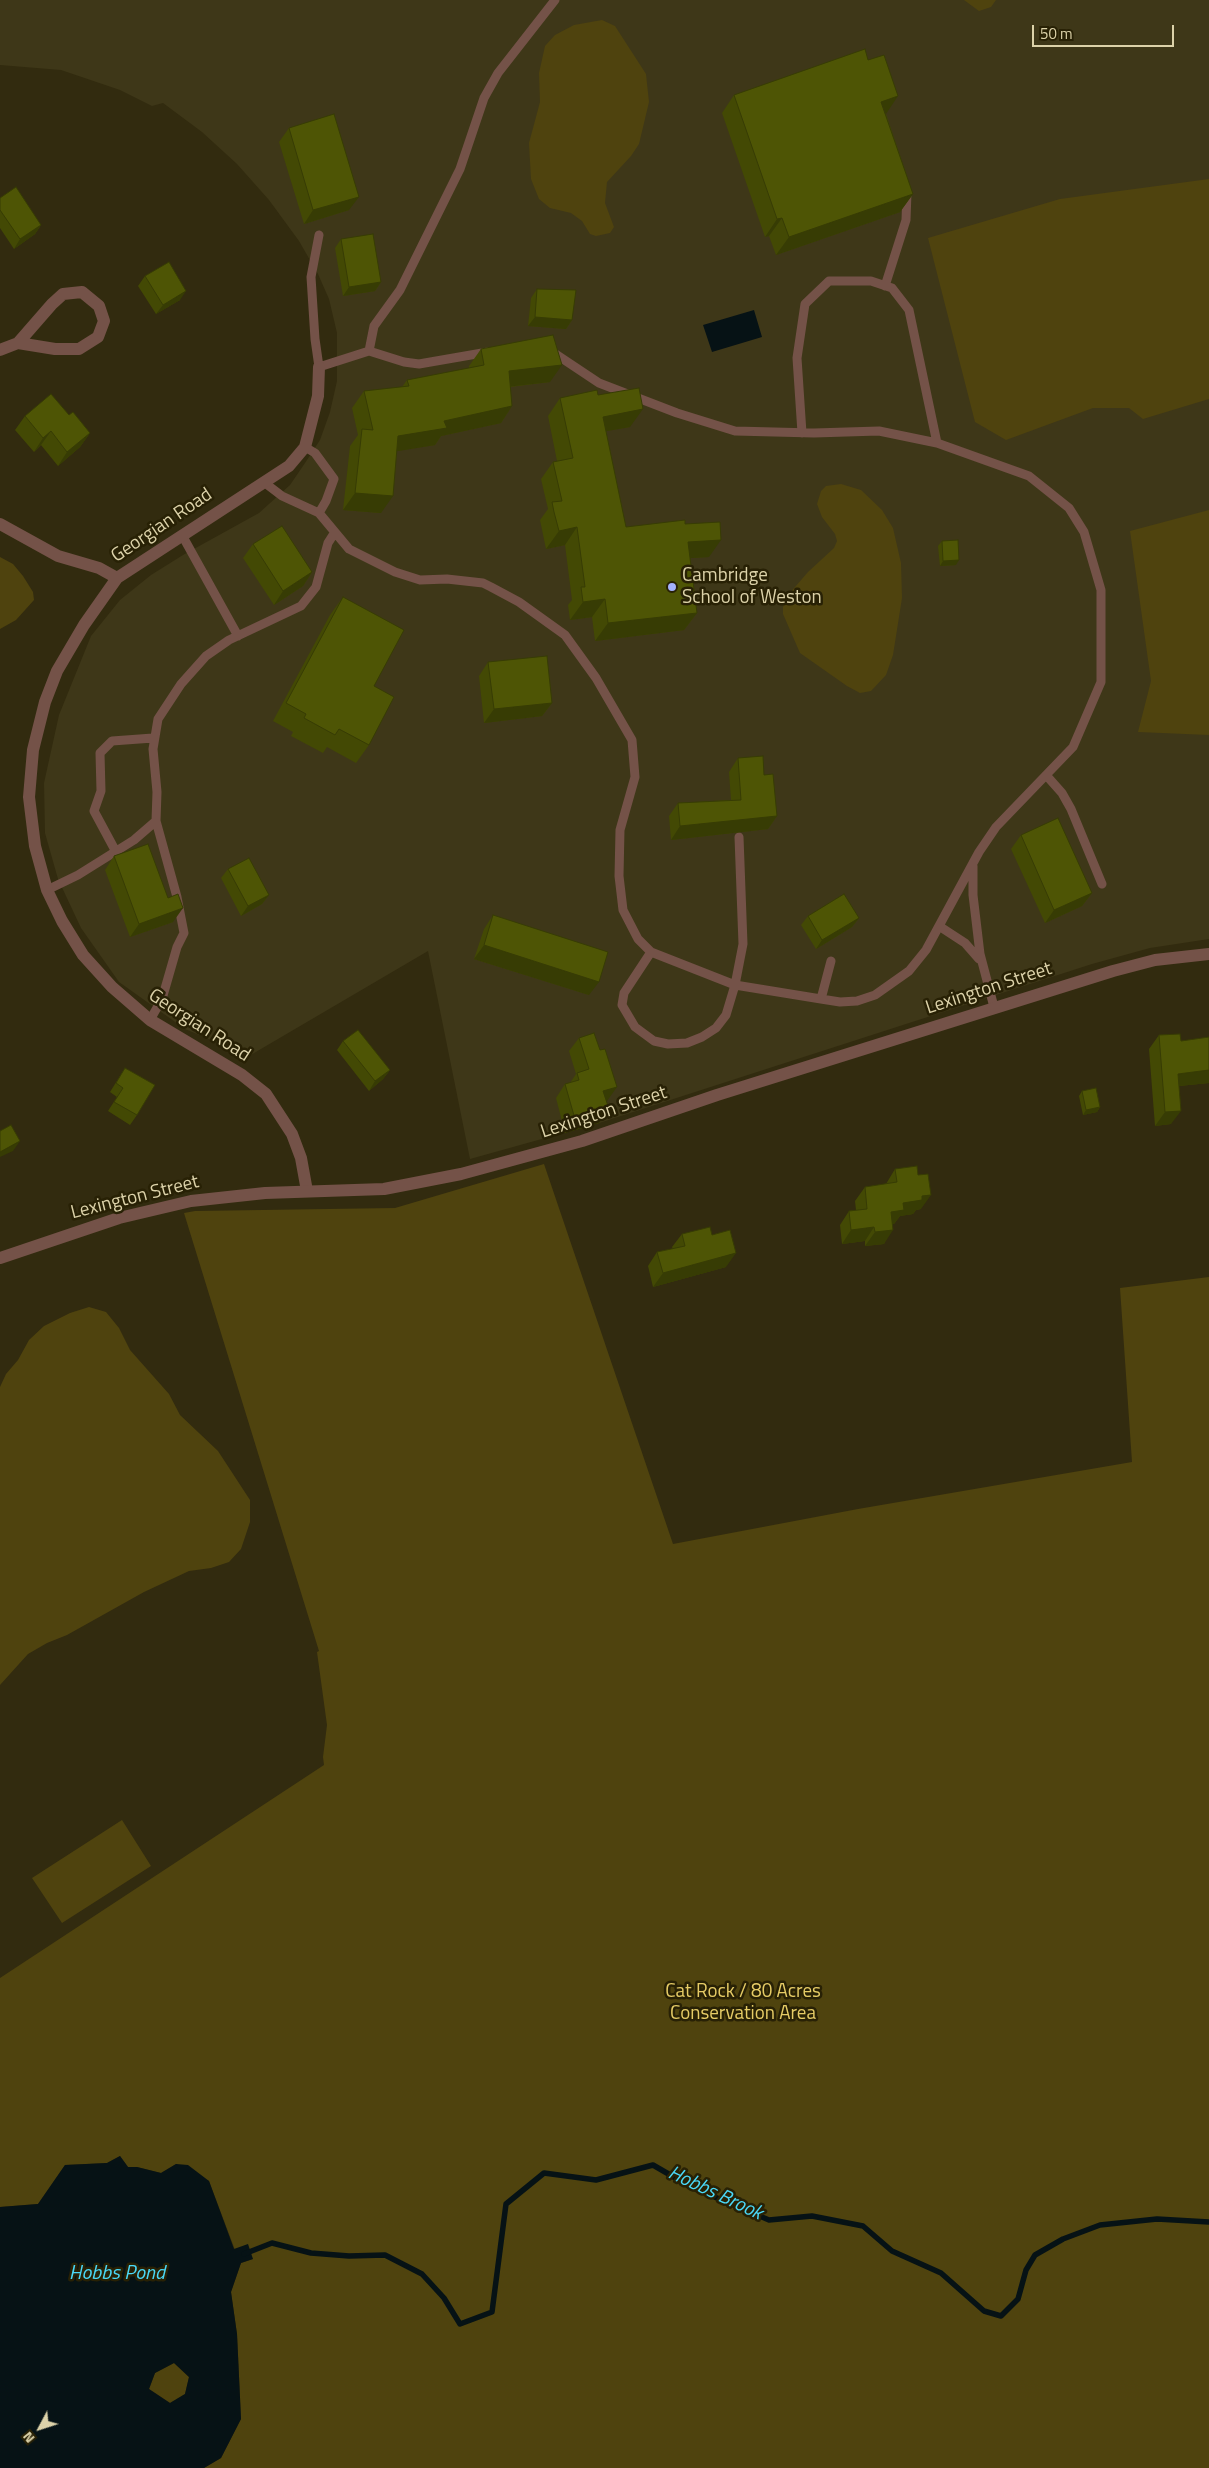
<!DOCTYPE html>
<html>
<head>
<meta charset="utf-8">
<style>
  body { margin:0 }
  #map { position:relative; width:1209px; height:2468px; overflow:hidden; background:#322b0f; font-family:"Titillium Web",sans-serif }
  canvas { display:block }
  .north { position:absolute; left:15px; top:2403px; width:50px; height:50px; -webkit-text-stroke:4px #282105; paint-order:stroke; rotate:230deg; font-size:14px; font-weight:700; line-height:20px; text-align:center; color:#dcd2a9 }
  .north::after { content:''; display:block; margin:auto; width:18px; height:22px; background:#dcd2a9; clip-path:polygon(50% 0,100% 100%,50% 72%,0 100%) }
  .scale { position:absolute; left:1032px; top:25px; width:142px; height:22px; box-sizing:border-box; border:2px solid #dcd2a9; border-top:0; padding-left:6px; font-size:15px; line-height:18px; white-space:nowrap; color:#dcd2a9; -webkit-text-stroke:4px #282105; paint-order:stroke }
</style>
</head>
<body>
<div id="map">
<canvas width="1209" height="2468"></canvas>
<div class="north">N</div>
<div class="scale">50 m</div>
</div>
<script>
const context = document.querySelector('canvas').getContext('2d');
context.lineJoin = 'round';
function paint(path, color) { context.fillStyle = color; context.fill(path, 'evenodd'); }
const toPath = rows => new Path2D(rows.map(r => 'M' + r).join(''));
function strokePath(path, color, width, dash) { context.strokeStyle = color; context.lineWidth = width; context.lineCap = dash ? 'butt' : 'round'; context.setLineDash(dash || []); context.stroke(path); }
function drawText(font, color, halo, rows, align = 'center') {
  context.font = font + ' "Titillium Web",sans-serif'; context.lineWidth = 5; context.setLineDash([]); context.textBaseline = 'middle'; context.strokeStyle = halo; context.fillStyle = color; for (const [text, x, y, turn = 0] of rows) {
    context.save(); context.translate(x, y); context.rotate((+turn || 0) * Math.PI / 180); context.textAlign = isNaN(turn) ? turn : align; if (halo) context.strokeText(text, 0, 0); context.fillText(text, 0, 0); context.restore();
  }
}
paint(toPath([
  [0,0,1209,0,1209,939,1150,948,1092,964,599,1123,470,1159,428,951,249,1056,185,1029,119,982,81,928,58,879,45,833,44,783,59,715,91,636,120,600,151,575,183,555,259,513,290,485,305,463,320,440,330,412,337,381,337,333,329,299,318,274,299,241,269,200,237,164,202,132,163,103,152,106,120,90,61,70,0,65]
]), '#3e3718');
paint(toPath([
  [964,0,996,0,991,7,979,11],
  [602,20,615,26,646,74,649,102,639,144,631,156,607,182,605,203,614,227,610,233,596,236,590,234,582,221,571,213,550,208,539,199,531,179,529,143,540,102,539,73,545,46,555,35,574,25],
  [1209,179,1209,399,1143,419,1129,408,1093,408,1006,440,975,422,928,238,1060,199],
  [841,484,861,490,882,510,893,528,901,563,902,598,893,655,886,675,871,691,860,693,847,686,800,653,783,614,783,607,789,594,808,572,834,548,837,541,835,534,822,517,817,504,821,491,826,486],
  [1209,510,1209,735,1138,732,1151,681,1130,531],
  [0,557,13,564,23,576,33,592,34,600,16,620,0,629],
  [544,1164,673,1544,858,1509,1132,1462,1120,1288,1209,1277,1209,2468,204,2468,221,2458,241,2419,237,2334,231,2292,241,2263,253,2259,235,2250,209,2181,176,2164,161,2173,137,2167,128,2167,120,2156,107,2163,65,2165,38,2204,0,2207,0,1978,324,1765,323,1757,327,1725,317,1652,319,1651,184,1213,195,1211,395,1208],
  [89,1307,106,1312,119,1328,130,1350,169,1394,180,1415,218,1451,250,1500,250,1522,241,1549,229,1562,211,1568,189,1571,144,1592,67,1635,47,1643,28,1654,0,1685,0,1387,6,1374,18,1360,29,1340,44,1326,70,1313],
  [122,1820,151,1866,62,1923,32,1878],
  [174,2363,189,2377,185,2394,170,2403,149,2389,155,2373]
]), '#4f430e');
paint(toPath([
  [754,310,762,337,712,352,703,325],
  [120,2156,128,2167,137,2167,161,2173,176,2164,188,2165,209,2181,234,2249,248,2244,253,2259,241,2263,231,2292,237,2334,241,2419,221,2458,204,2468,0,2468,0,2207,38,2204,65,2165,107,2163],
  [174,2363,189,2377,185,2394,170,2403,149,2389,155,2373]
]), '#061215');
strokePath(toPath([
  [244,2254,272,2243,311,2253,349,2256,385,2255,422,2274,444,2298,460,2324,492,2312,506,2204,544,2173,596,2180,653,2165,691,2187,769,2220,812,2216,863,2226,892,2251,941,2273,984,2311,1001,2316,1018,2299,1026,2270,1035,2255,1063,2239,1100,2225,1157,2219,1209,2222]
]), '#061215', 5.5);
strokePath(toPath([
  [319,235,311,277,315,339,319,367,369,351,404,362,419,364,488,352],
  [885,286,906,220,907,192],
  [369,351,374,326,400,290,460,169,484,98,498,73,555,0],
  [551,351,599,383,677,413,735,431,814,433,879,431,937,443,1029,476,1069,508,1084,532,1101,590,1101,682,1073,747,996,827,979,852,926,950,909,971,875,995,857,1001,840,1002,821,999,831,961],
  [802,433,797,358,805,304,829,281,871,281,892,288,909,310,937,443],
  [305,447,315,453,334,479,326,501,319,513,349,549,395,572,420,580,447,579,483,583,491,587,519,602,565,635,596,678,632,740,635,777,620,830,619,876,623,910,638,939,651,952,735,985,821,999],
  [265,483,282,496,319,513],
  [182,535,238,636],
  [1046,775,1062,793,1071,809,1102,884],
  [115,850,94,811,101,791,100,753,112,741,153,738],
  [973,866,973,895,980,954,994,1007],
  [47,890,78,875,134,840,156,821],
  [939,926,965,943,979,959],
  [651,952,624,993,622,1005,635,1027,654,1041,668,1044,687,1043,702,1037,716,1028,726,1015,735,985,743,944,739,837],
  [150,1020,162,999,177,947,184,933,177,897,156,821,157,792,153,749,158,719,181,684,206,656,229,640,301,606,316,587,328,543,335,532]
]), '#745248', 9);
strokePath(toPath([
  [0,350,18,343,52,304,63,294,82,292,99,306,104,321,98,337,79,349,55,349,18,343],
  [0,524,58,556,99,568,117,578],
  [307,1191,301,1158,292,1134,266,1094,242,1075,150,1020,112,987,83,955,62,921,47,890,35,846,29,797,33,750,45,702,57,671,84,625,117,578,289,466,305,447,318,396,319,367]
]), '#745248', 12);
strokePath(toPath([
  [0,1258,119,1218,191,1201,265,1193,384,1189,461,1174,582,1141,717,1095,1113,971,1155,960,1209,954]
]), '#745248', 12);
paint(toPath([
  [734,95,886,114,913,194,900,212,776,255,769,236,765,237,722,113],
  [289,128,349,210,304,224,279,142],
  [0,198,41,225,35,234,14,249,0,228],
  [341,239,381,282,375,291,343,296,335,248],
  [145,276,180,300,156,314,138,286],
  [537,289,572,320,566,329,528,326,531,298],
  [481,349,550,382,510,387,512,406,501,423,441,436,435,445,396,451,381,513,343,510,350,446,358,435,352,408,364,391,402,387,407,380,469,368,469,366],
  [598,395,630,427,606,431,626,527,685,524,709,557,690,558,697,613,684,630,595,641,592,617,570,620,568,605,572,600,565,545,546,549,540,520,548,509,541,479,553,462,557,461,548,416,560,398],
  [69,415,90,433,80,447,58,466,41,445,34,452,15,430,25,416],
  [942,541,956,565,940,566,938,546],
  [253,544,312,572,303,586,274,605,243,558],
  [343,597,374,686,369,745,356,763,327,747,323,753,291,736,293,732,273,721,330,615],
  [488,662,552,703,542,716,484,723,479,676],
  [738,758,764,775,777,816,768,829,671,840,669,816,678,803,731,800,729,772],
  [1021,835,1092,893,1082,906,1045,923,1011,849],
  [114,856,173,922,130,937,105,870],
  [228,869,269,895,262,904,241,916,221,878],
  [493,915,589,995,474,959,484,929],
  [808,916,859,918,852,927,816,949,801,925],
  [1159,1035,1181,1041,1209,1083,1179,1086,1171,1124,1155,1126,1149,1049],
  [579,1038,607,1101,606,1101,599,1123,565,1133,556,1098,565,1084,570,1083,576,1074,569,1051],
  [343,1041,390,1070,383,1079,369,1091,337,1050],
  [125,1068,137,1115,130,1125,108,1111,117,1097,110,1092],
  [1082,1091,1100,1107,1097,1112,1083,1115,1079,1096],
  [895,1169,921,1209,916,1210,913,1214,900,1216,894,1224,893,1224,884,1244,865,1246,865,1241,842,1244,840,1225,849,1211,856,1210,855,1201,865,1187,886,1184],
  [682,1234,712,1235,726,1267,653,1287,648,1266,657,1252,673,1249,672,1247]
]), '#434904');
paint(toPath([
  [898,96,886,114,881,102],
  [913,194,900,212,776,255,789,237],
  [359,197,349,210,304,224,313,210],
  [782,218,769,236,765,237,777,219],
  [41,225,35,234,14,249,20,239],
  [381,282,375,291,343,296,349,287],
  [186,291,180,300,156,314,163,305],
  [535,317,572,320,566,329,528,326],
  [562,365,550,382,497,388,509,371],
  [512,406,501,423,441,436,435,445,386,453,398,436,444,421],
  [643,409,630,427,590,434,603,417],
  [51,431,41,445,34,452,43,438],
  [90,433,80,447,58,466,67,452],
  [355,493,393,496,381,513,343,510],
  [577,527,565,545,546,549,559,531],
  [721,540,709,557,675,559,688,542],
  [959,560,956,565,940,566,943,561],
  [312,572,303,586,274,605,283,591],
  [605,599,592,617,570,620,583,602],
  [697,613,684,630,595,641,608,623],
  [552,703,542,716,484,723,494,709],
  [777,816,768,829,671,840,680,826],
  [1092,893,1082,906,1045,923,1054,910],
  [269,895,262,904,241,916,248,906],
  [183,908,173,922,130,937,139,924],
  [859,918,852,927,816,949,822,940],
  [484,945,599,982,589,995,474,959],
  [390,1070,383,1079,369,1091,375,1081],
  [1209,1070,1209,1083,1168,1087,1178,1074],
  [617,1087,607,1101,593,1105,603,1091],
  [1100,1107,1097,1112,1083,1115,1086,1110],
  [609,1109,599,1123,565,1133,575,1119],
  [1181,1111,1171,1124,1155,1126,1165,1112],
  [20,1141,13,1151,0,1157,0,1152],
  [931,1195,921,1209,916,1210,913,1214,900,1216,894,1224,882,1225,891,1212,903,1203,922,1196],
  [874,1227,865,1241,842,1244,851,1230],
  [893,1230,884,1244,865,1246,875,1232],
  [736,1253,726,1267,653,1287,663,1273]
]), '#373c04');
const building = toPath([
  [865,49,868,60,884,55,898,96,881,102,913,194,789,237,782,218,777,219,734,95,865,49],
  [334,114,359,197,313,210,289,128,334,114],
  [16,187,41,225,20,239,0,210,0,198,16,187],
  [373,234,381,282,349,287,341,239,373,234],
  [169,262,186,291,163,305,145,276,169,262],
  [537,289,576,290,572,320,535,317,537,289],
  [553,335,562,365,509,371,512,406,444,421,447,428,398,436,393,496,355,493,362,429,373,430,364,391,409,386,407,380,484,365,481,349,553,335],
  [639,388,643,409,603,417,626,527,685,520,685,524,720,522,721,540,688,542,697,613,608,623,605,599,583,602,581,587,585,587,577,527,559,531,554,512,552,502,562,501,553,462,573,458,560,398,597,390,598,395,639,388],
  [51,394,69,415,73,412,90,433,67,452,51,431,43,438,25,416,51,394],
  [282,526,312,572,283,591,253,544,282,526],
  [958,540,959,560,943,561,942,541,958,540],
  [343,597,404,630,374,686,394,697,369,745,339,729,335,735,304,718,306,714,286,703,343,597],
  [547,656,552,703,494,709,488,662,547,656],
  [763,756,764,775,773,774,777,816,680,826,678,803,741,800,738,758,763,756],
  [1058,818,1092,893,1054,910,1021,835,1058,818],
  [148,844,168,898,178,894,183,908,139,924,114,856,148,844],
  [249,858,269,895,248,906,228,869,249,858],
  [844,894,859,918,822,940,808,916,844,894],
  [493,915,608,952,599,982,484,945,493,915],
  [358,1030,390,1070,375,1081,343,1041,358,1030],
  [594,1033,600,1050,605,1049,617,1087,603,1091,609,1109,575,1119,565,1084,579,1080,577,1073,589,1069,579,1038,594,1033],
  [1180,1034,1181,1041,1209,1037,1209,1070,1178,1074,1181,1111,1165,1112,1159,1035,1180,1034],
  [125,1068,155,1085,137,1115,114,1102,123,1088,116,1083,125,1068],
  [1096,1088,1100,1107,1086,1110,1082,1091,1096,1088],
  [11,1125,20,1141,0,1152,0,1131,11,1125],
  [917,1166,918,1175,928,1174,931,1195,922,1196,922,1200,903,1203,904,1210,891,1212,893,1230,875,1232,874,1227,851,1230,849,1211,867,1209,865,1187,897,1182,895,1169,917,1166],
  [710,1227,712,1235,730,1230,736,1253,663,1273,657,1252,685,1246,682,1234,710,1227]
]);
paint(building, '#4e5505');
strokePath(building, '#373c04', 1);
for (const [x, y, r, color] of [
  [672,587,5,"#a4b2fc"]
]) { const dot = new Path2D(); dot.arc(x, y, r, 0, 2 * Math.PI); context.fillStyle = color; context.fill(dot); strokePath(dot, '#282105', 2); }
drawText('19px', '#dcd2a9', '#282105', [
  ["Georgian Road",162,526,-34],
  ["Lexington Street",989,989,-18],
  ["Georgian Road",199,1026,33],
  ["Lexington Street",604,1113,-18],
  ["Lexington Street",135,1198,-14]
]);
drawText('19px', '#dcd2a9', '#282105', [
  ["Cambridge",682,576],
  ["School of Weston",682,598]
], 'left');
drawText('19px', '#e6cc66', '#282105', [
  ["Cat Rock / 80 Acres",743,1992],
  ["Conservation Area",743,2014]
]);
drawText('italic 20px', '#4ad8f7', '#282105', [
  ["Hobbs Brook",715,2194,25],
  ["Hobbs Pond",117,2274]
]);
</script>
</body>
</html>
